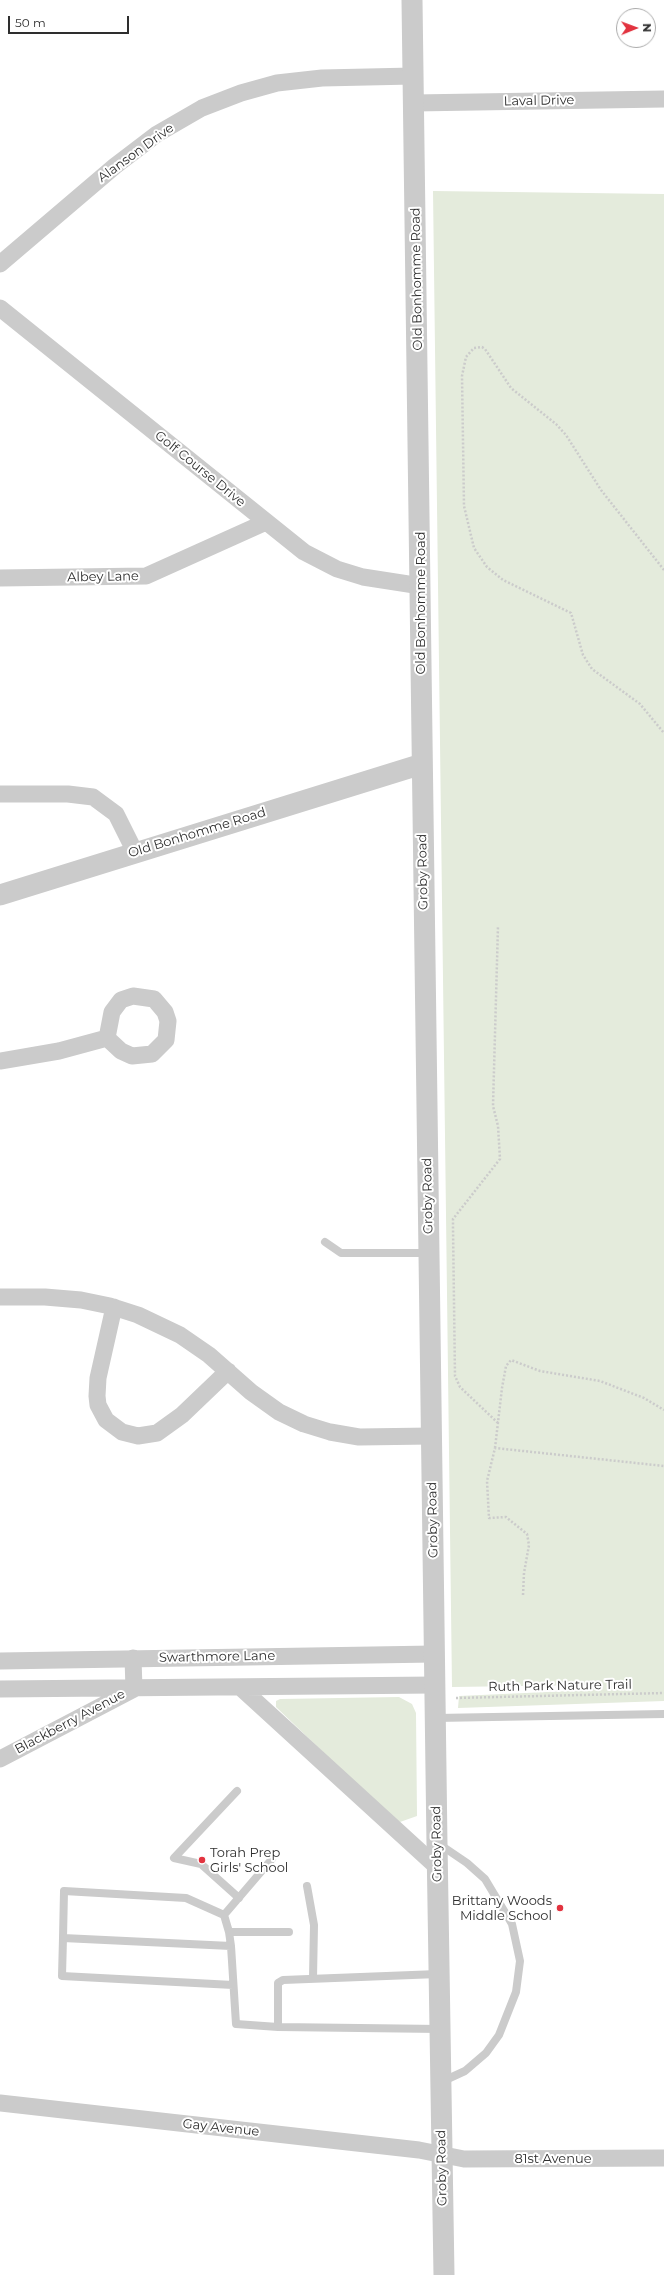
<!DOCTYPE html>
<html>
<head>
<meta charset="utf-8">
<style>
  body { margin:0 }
  #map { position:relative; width:664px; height:2275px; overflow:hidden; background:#fff; font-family:Montserrat,sans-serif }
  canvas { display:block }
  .north { position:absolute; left:616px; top:8px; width:40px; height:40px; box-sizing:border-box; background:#fff; border:1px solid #ababab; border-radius:50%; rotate:89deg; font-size:11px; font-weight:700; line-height:16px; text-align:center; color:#2e2e2e }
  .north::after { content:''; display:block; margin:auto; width:14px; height:18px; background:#e2333f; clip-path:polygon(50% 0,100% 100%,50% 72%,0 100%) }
  .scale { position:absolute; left:8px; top:16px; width:121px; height:18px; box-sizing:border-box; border:2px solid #2e2e2e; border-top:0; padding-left:5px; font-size:12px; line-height:14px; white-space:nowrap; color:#2e2e2e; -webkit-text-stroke:3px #fff; paint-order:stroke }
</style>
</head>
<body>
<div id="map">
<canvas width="664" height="2275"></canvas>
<div class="north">N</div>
<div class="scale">50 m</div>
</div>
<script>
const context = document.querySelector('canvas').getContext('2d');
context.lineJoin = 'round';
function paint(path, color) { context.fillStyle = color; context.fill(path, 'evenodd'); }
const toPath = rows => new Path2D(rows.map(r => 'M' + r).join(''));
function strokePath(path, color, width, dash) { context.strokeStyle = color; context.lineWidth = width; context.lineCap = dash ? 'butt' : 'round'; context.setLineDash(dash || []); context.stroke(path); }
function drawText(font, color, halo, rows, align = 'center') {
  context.font = font + ' Montserrat,sans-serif'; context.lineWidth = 4; context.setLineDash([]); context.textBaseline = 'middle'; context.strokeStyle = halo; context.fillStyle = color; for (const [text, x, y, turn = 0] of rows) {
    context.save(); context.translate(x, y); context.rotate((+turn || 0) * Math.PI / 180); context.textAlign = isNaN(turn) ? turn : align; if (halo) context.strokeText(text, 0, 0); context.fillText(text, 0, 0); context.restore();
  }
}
paint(toPath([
  [433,191,664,194,664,1701,458,1708,459,1696,591,1690,592,1685,452,1687],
  [399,1697,412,1704,416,1713,417,1816,400,1822,392,1818,276,1707,276,1701,280,1699]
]), '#e4ebdc');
strokePath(toPath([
  [664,570,601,490,566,435,556,424,511,388,485,349,482,347,474,348,466,357,462,376,464,506,474,548,487,567,503,580,571,613,583,655,592,669,640,704,664,733],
  [498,1423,460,1387,455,1376,453,1227,453,1219,500,1159,498,1126,493,1106,498,926],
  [495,1448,502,1388,506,1366,511,1360,540,1371,600,1381,644,1398,664,1410],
  [523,1595,524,1573,529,1545,527,1534,506,1517,489,1518,487,1481,495,1448,664,1466],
  [456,1698,664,1693]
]), '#cbcbcb', 2.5, [2, 2]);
strokePath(toPath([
  [325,1242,341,1253,428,1253],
  [436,1718,664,1714],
  [237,1791,174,1858,201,1864,239,1898],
  [439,1844,467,1863,485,1879,512,1924,520,1961,516,1992,499,2035,486,2053,465,2071,441,2082],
  [307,1886,314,1925,313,1978],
  [224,1915,272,1859],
  [229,1932,289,1932],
  [63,1938,62,1976,233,1985],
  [231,1946,229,1932,224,1915,186,1898,64,1891,63,1938,231,1946,236,2024,278,2027],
  [438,1974,283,1980,278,1983,278,2027,440,2029]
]), '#cbcbcb', 8);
strokePath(toPath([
  [414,103,664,99],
  [0,264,115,166,157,134,202,108,241,93,277,83,322,78,413,76],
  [0,308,304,552,337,569,363,577,421,586],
  [0,578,146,576,266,522],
  [0,794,68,794,93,797,116,814,135,852],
  [133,996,154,999,165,1012,168,1021,166,1040,152,1054,132,1056,121,1051,107,1038,112,1012,121,1000,133,996],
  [0,1061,59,1051,107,1038],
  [0,1297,45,1297,81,1300,110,1306,138,1315,180,1335,209,1355,251,1392,279,1412,304,1424,330,1432,359,1437,431,1436],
  [114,1307,98,1378,97,1396,98,1405,106,1420,122,1432,138,1436,157,1433,182,1415,228,1371],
  [0,1661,434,1654],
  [240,1687,437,1867],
  [0,1689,435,1685],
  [0,1759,134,1689,133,1658],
  [0,2103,419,2150,464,2159,664,2158]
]), '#cbcbcb', 17);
strokePath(toPath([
  [412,0,437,1843,444,2275],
  [0,895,422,764]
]), '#cbcbcb', 21);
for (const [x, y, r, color] of [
  [202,1860,4,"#e2333f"],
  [560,1908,4,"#e2333f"]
]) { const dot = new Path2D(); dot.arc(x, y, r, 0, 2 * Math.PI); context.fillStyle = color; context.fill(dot); strokePath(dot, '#fff', 1.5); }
drawText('13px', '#2e2e2e', '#fff', [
  ["Laval Drive",539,101,-1],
  ["Alanson Drive",136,153,-36],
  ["Old Bonhomme Road",417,279,-91],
  ["Golf Course Drive",200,469,39],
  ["Albey Lane",103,577,-1],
  ["Old Bonhomme Road",421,603,-90],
  ["Old Bonhomme Road",197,833,-17],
  ["Groby Road",423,872,-91],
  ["Groby Road",428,1196,-91],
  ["Groby Road",433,1520,-91],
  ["Swarthmore Lane",217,1657,-1],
  ["Ruth Park Nature Trail",560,1686,-1],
  ["Blackberry Avenue",70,1722,-28],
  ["Groby Road",437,1844,-91],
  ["Gay Avenue",221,2128,6],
  ["81st Avenue",553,2159],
  ["Groby Road",442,2168,-91]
]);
drawText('13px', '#2e2e2e', '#fff', [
  ["Torah Prep",210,1853],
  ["Girls' School",210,1868],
  ["Brittany Woods",552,1901,"right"],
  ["Middle School",552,1916,"right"]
], 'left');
</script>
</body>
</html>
